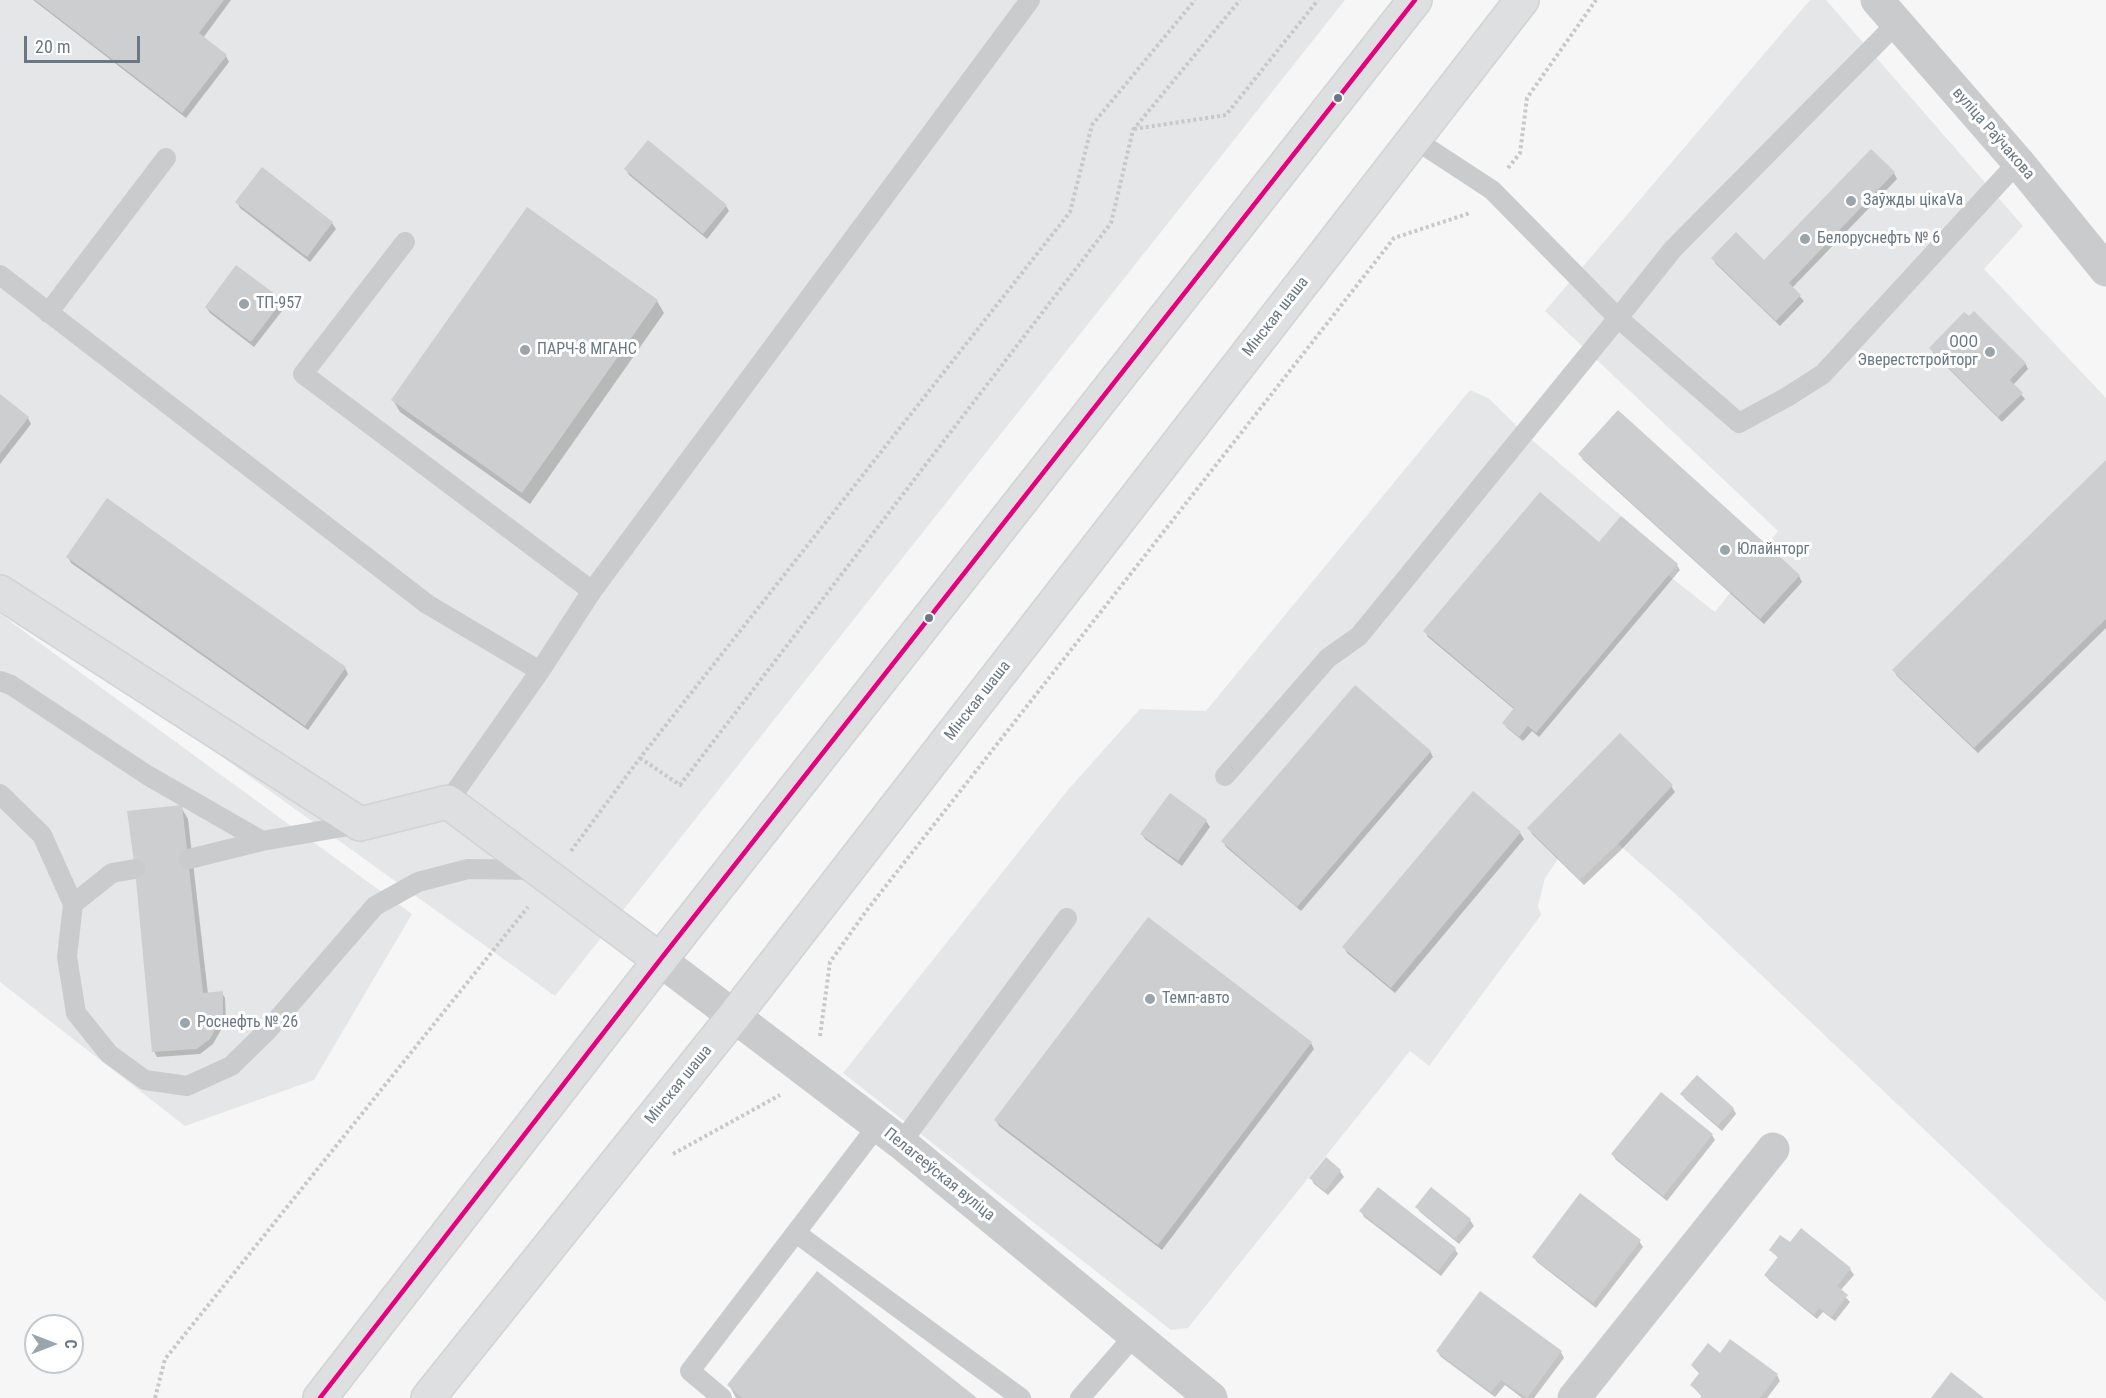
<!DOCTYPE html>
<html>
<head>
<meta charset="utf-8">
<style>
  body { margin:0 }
  #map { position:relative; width:2106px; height:1398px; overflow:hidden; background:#f6f6f6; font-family:"Roboto Condensed",sans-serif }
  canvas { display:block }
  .north { position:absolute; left:24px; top:1314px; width:60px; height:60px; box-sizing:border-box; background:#fff; border:2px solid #c3c9cd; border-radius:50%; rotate:90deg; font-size:16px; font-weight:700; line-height:24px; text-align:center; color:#697883 }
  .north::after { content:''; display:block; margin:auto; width:21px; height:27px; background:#9aa4ab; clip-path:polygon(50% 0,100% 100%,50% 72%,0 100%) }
  .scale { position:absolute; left:24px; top:36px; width:116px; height:27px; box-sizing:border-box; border:3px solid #697883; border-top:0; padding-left:8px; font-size:18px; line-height:21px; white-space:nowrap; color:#697883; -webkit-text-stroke:4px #fff; paint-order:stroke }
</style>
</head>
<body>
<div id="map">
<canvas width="2106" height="1398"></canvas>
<div class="north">С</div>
<div class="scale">20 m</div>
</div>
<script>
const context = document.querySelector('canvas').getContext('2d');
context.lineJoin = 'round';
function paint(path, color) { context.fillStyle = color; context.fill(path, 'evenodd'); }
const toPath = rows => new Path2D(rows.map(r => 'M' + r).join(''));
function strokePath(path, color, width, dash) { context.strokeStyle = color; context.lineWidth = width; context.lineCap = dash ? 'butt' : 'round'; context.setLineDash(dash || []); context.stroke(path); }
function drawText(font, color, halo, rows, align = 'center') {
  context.font = font + ' "Roboto Condensed",sans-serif'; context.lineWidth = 6; context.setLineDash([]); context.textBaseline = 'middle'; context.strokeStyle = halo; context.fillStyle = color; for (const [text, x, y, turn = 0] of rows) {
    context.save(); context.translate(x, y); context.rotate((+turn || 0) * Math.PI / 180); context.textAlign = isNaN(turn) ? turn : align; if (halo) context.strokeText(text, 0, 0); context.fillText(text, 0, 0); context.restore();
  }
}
paint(toPath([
  [0,0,1345,0,555,996,0,597],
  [1810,0,1826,0,2023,226,1984,269,2106,398,2106,1302,1680,898,1618,844,1580,880,1558,859,1545,878,1538,906,1541,915,1429,1066,1410,1051,1188,1328,1171,1330,843,1073,1067,791,1140,709,1206,711,1470,390,1488,398,1525,434,1678,564,1668,575,1715,612,1778,531,1545,311],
  [0,614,412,914,314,1080,185,1126,0,982]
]), '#e5e6e7');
paint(toPath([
  [33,0,231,0,203,38,226,56,229,62,186,118],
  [626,169,726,206,729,211,707,239,629,175],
  [1894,173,1897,179,1792,288,1804,301,1780,326,1716,264,1713,258,1764,262],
  [237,202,332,223,336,229,310,262,240,208],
  [657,301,664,313,530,504,400,412,393,400],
  [282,302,285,307,254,347,210,313,206,307],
  [1931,348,2025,363,2028,369,2013,385,2025,399,2002,422,1934,354],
  [0,396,28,418,31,424,0,464],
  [1618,412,1799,576,1802,582,1764,624,1583,460,1580,454],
  [2106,462,2106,628,1978,753,1897,676,1894,670],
  [1599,544,1677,565,1680,570,1539,737,1532,731,1523,741,1507,728,1504,723,1515,710,1428,637,1425,631],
  [68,557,345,668,348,674,308,730,71,563],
  [1430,751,1433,757,1301,911,1226,847,1223,841],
  [1671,786,1675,792,1621,850,1584,885,1532,834,1529,828],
  [1473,793,1520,833,1524,839,1395,993,1347,953,1344,947],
  [1170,795,1206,821,1210,827,1182,866,1145,839,1142,834],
  [181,807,188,819,208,994,222,993,225,998,226,1021,213,1044,200,1054,157,1057,154,1051],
  [1311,1043,1314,1049,1162,1250,999,1126,996,1120],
  [1682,1094,1733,1108,1736,1114,1722,1131,1685,1099],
  [1712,1135,1715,1140,1667,1201,1616,1160,1613,1155],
  [1340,1171,1344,1177,1328,1195,1314,1184,1311,1178],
  [1431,1189,1470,1220,1474,1226,1459,1244,1420,1212,1417,1207],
  [1361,1211,1455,1249,1458,1254,1441,1276,1364,1217],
  [1639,1241,1643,1247,1596,1308,1537,1262,1534,1257],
  [1790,1244,1850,1269,1854,1275,1840,1291,1850,1302,1835,1321,1823,1312,1817,1319,1769,1280,1765,1275,1779,1259,1771,1250],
  [1437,1351,1561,1352,1564,1358,1534,1398,1522,1398,1505,1385,1495,1397,1441,1357],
  [1720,1355,1777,1375,1780,1381,1767,1398,1701,1398,1702,1397,1692,1385,1700,1374,1692,1366],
  [729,1385,975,1398,736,1398]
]), '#0003');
paint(toPath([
  [35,0,224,0,199,33,227,55,182,113],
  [648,140,727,205,703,234,624,169],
  [1871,149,1895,172,1789,283,1801,295,1776,321,1711,258,1736,232,1764,260],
  [262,167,333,222,307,257,235,202],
  [527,207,658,300,522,493,391,400],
  [236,265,283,300,251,342,205,307],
  [1974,311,2026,363,2010,380,2023,393,1998,417,1929,348,1964,312,1969,316],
  [0,394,29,417,0,454],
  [1618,410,1800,575,1760,619,1578,454],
  [2106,460,2106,619,1974,748,1892,670],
  [1540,492,1599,542,1621,516,1678,564,1536,733,1528,726,1519,737,1502,723,1514,708,1423,631],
  [107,498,346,667,305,726,66,557],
  [1355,685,1431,751,1297,907,1221,841],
  [1620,733,1673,785,1618,844,1580,880,1527,828],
  [1473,791,1521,832,1391,988,1342,947],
  [1170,793,1207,820,1178,861,1140,834],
  [182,805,203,993,223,991,223,1014,210,1039,197,1049,152,1052,135,869,127,811],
  [1148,917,1312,1042,1158,1245,994,1120],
  [1697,1075,1734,1108,1718,1126,1680,1094],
  [1661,1092,1713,1134,1663,1196,1611,1154],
  [1326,1157,1341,1170,1325,1191,1309,1178],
  [1378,1187,1456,1248,1438,1271,1359,1211],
  [1431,1187,1471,1219,1455,1239,1415,1207],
  [1580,1193,1641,1240,1593,1303,1532,1257],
  [1801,1228,1851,1268,1837,1286,1848,1295,1831,1317,1819,1308,1814,1315,1764,1275,1778,1257,1769,1250,1780,1235,1790,1242],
  [817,1271,977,1398,743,1398,727,1385],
  [1480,1291,1562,1351,1527,1398,1501,1380,1491,1392,1436,1351],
  [1730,1339,1778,1374,1760,1398,1700,1398,1702,1395,1690,1385,1700,1372,1691,1365,1708,1343,1720,1353],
  [1951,1372,1984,1398,1931,1398]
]), '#cdcecf');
const secondary = toPath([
  [0,592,360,824,448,802,660,960]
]);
const primary = toPath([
  [320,1398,660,960,1415,0],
  [428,1398,734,1016,1522,0]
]);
strokePath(secondary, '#d2d3d4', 36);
strokePath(primary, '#d2d3d3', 36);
strokePath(toPath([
  [1134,129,1226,115,1318,0],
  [1508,168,1520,153,1527,98,1596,0],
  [640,758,680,785,1111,223,1133,130,1240,0],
  [571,851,640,758,1070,212,1092,125,1195,0],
  [820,1036,830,962,867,910,1394,238,1467,214,1470,212],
  [673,1154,780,1095],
  [155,1398,165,1359,528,907]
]), '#c7c8c9', 4, [3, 3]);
strokePath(toPath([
  [1896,24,1673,249,1618,318,1739,423,1787,397,1823,374,2018,162],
  [405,242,303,374,592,591],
  [0,275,427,604,540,671],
  [48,313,166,158],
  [0,681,11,685,147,775,262,841],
  [1225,776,1328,658,1359,636,1618,318,1492,190,1414,139],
  [0,794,42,835,73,904],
  [448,802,540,671,592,591,1030,0],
  [189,859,262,841,360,824],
  [135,869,112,873,73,904,67,957,76,1013,109,1054,145,1080,187,1086,231,1066,268,1030,375,906,418,882,468,869,538,870],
  [901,1143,1067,918],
  [796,1233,1021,1398],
  [722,1398,690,1371,878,1125],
  [1080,1398,1134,1336]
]), '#c9cbcc', 20);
strokePath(toPath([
  [1877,0,2018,162,2106,270],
  [660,960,901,1143,1211,1398],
  [1574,1398,1773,1149]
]), '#c9cbcc', 33);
strokePath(secondary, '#dedfe0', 33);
strokePath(primary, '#dedfe0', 33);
strokePath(toPath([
  [320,1398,660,960,1415,0]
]), '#e5007d', 4.5);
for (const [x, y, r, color] of [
  [1338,98,5,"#697883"],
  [1851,201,6,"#9aa4ab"],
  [1805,239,6,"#9aa4ab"],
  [244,304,6,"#9aa4ab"],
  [525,350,6,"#9aa4ab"],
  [1990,352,6,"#9aa4ab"],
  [1725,550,6,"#9aa4ab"],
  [929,618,5,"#697883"],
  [1150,999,6,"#9aa4ab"],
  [185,1023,6,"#9aa4ab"]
]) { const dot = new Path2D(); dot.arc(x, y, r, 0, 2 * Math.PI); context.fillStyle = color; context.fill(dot); strokePath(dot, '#fff', 2); }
drawText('16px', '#697883', '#fff', [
  ["вуліца Раўчакова",1993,134,49],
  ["Мінская шаша",1276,317,-52],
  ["Мінская шаша",978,701,-52],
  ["Мінская шаша",679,1085,-51],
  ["Пелагееўская вуліца",939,1175,39]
]);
drawText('16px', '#697883', '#fff', [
  ["Заўжды цікаVа",1863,201],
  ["Белоруснефть № 6",1817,239],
  ["ТП-957",256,304],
  ["ООО",1978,343,"right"],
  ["Эверестстройторг",1978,361,"right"],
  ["ПАРЧ-8 МГАНС",537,350],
  ["Юлайнторг",1737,550],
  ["Темп-авто",1162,999],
  ["Роснефть № 26",197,1023]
], 'left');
</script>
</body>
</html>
